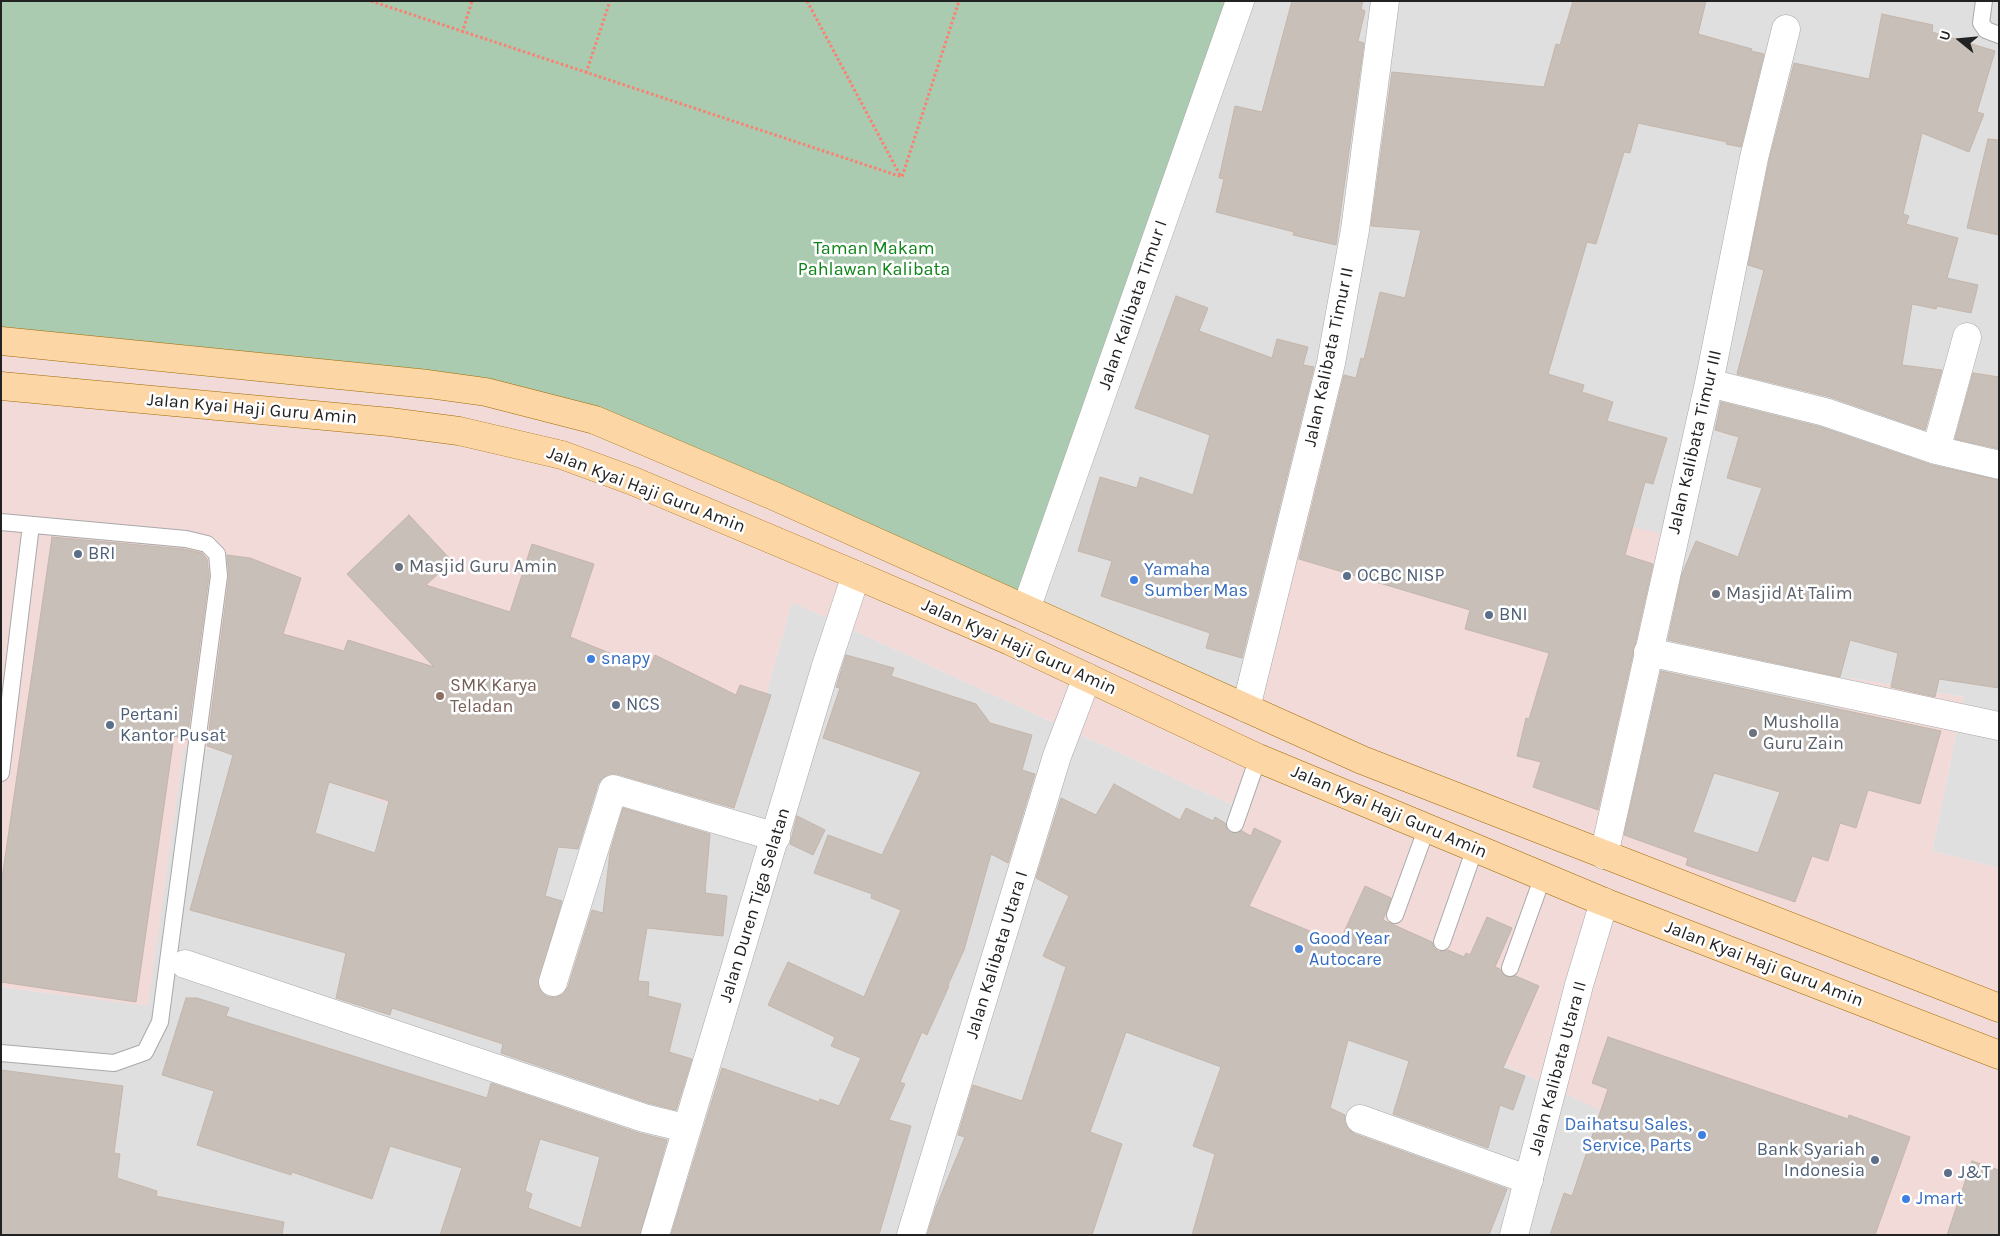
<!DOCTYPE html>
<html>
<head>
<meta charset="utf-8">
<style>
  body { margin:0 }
  #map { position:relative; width:2000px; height:1236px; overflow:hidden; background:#f2efe9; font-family:Karla,sans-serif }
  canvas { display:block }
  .frame { position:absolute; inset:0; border:2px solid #222; pointer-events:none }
  .north { position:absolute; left:1935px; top:15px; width:50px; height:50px; -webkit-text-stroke:4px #fff; paint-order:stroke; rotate:287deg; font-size:14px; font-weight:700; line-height:20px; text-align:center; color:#222 }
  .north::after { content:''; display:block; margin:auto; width:18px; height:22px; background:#222; clip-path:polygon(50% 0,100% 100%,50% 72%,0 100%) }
</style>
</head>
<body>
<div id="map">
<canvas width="2000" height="1236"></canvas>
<div class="frame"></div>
<div class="north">U</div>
</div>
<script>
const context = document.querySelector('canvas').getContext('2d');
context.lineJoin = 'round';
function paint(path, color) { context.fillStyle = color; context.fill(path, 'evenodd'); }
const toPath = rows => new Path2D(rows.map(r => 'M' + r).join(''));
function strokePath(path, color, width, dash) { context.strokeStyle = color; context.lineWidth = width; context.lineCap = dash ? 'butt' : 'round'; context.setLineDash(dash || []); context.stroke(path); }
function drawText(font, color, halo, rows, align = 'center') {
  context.font = font + ' Karla,sans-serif'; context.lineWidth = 5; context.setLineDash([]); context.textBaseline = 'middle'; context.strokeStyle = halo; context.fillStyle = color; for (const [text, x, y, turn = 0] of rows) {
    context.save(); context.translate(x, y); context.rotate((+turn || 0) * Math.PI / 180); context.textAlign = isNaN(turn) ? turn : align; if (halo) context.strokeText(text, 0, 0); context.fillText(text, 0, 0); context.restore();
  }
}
paint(toPath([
  [1240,1,1999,1,1999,868,1932,851,1964,697,1850,678,1780,871,1609,805,1296,442,1246,708,1026,609],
  [792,602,1237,807,1424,1026,1655,1136,1661,1235,1,1235,1,987,147,1005,184,747,244,751,539,715,734,810]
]), '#e0dfdf');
paint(toPath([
  [1,343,486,392,607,425,1246,708,1296,442,1670,536,1609,805,1780,871,1850,678,1964,697,1932,851,1999,868,1999,1221,1977,1235,1661,1235,1654,1136,1425,1026,1178,934,1237,807,792,602,734,810,539,715,496,843,244,751,184,747,148,1006,1,987]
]), '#f2dad9');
paint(toPath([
  [1,1,1240,1,1026,609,607,425,486,392,1,341]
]), '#aacbaf');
const building = toPath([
  [1292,1,1363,1,1361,9,1365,11,1358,41,1364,43,1336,245,1293,235,1294,232,1216,212,1224,179,1219,178,1235,106,1262,112,1292,1],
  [1573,1,1706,1,1698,34,1752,49,1751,51,1764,54,1741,147,1726,144,1727,142,1638,123,1630,153,1624,152,1596,244,1587,242,1548,374,1584,385,1582,392,1613,402,1607,421,1667,438,1653,484,1645,482,1625,555,1653,564,1598,810,1533,787,1541,762,1517,756,1526,718,1529,719,1549,653,1465,629,1470,610,1299,559,1344,375,1356,378,1361,358,1364,359,1380,292,1405,298,1421,230,1371,226,1392,72,1544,87,1556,44,1560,45,1573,1],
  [1882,14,1933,25,1932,32,1995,51,1977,112,1984,114,1969,152,1922,133,1903,214,1909,216,1906,224,1958,238,1947,278,1978,285,1971,313,1937,306,1936,309,1912,304,1902,365,1942,370,1925,430,1830,397,1737,374,1764,270,1748,265,1769,161,1794,63,1869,79,1882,14],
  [1988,139,1999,140,1999,235,1967,228,1988,139],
  [1176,296,1208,308,1199,331,1272,358,1277,339,1308,347,1303,365,1314,367,1242,658,1206,648,1210,633,1101,596,1112,561,1078,551,1100,477,1137,488,1140,477,1193,495,1210,435,1135,408,1176,296],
  [1973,373,1999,377,1999,449,1955,439,1973,373],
  [1721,402,1821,427,1932,465,1999,480,1999,688,1939,679,1935,697,1891,687,1898,653,1850,640,1840,677,1668,640,1682,574,1696,541,1738,557,1762,488,1727,478,1739,437,1715,430,1721,402],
  [409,515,452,561,426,585,510,612,532,544,594,564,570,637,649,669,655,655,736,695,740,685,771,695,734,808,617,774,609,774,602,778,598,784,578,849,558,847,545,896,562,901,538,985,542,993,548,997,556,997,563,994,568,987,592,910,603,913,610,852,623,808,710,834,705,893,727,896,723,936,647,928,638,981,649,982,648,996,681,1004,669,1052,692,1059,676,1110,648,1103,501,1053,503,1044,392,1008,390,1015,336,998,346,953,190,910,233,755,207,746,229,577,227,555,250,558,301,578,283,634,344,651,348,640,434,667,347,574,409,515],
  [329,782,389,801,375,853,315,833,329,782],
  [52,537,184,549,202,553,207,559,209,576,187,740,174,736,136,1002,1,982,1,885,52,537],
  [846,655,894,668,891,676,976,704,990,723,1032,735,1022,770,1035,774,1008,863,991,854,964,950,948,985,949,986,927,1035,922,1032,900,1082,905,1084,889,1120,911,1126,879,1235,671,1235,722,1068,819,1102,820,1099,839,1106,861,1058,831,1046,835,1037,768,1005,788,962,864,997,901,910,871,898,872,894,814,873,828,835,882,855,921,772,823,738,840,688,836,687,846,655],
  [1661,671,1941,731,1920,804,1868,790,1856,828,1840,823,1828,861,1812,856,1795,902,1686,865,1688,858,1624,835,1661,671],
  [1714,773,1780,792,1758,853,1693,832,1714,773],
  [1114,784,1180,820,1186,808,1213,821,1215,817,1225,823,1227,830,1231,833,1242,831,1251,836,1254,828,1281,841,1249,906,1339,943,1365,886,1391,898,1383,920,1432,942,1434,948,1439,952,1448,950,1464,957,1466,953,1470,955,1487,917,1512,928,1495,967,1500,969,1506,977,1516,976,1539,986,1503,1068,1525,1076,1513,1110,1500,1105,1488,1148,1393,1114,1409,1061,1348,1040,1330,1108,1345,1115,1345,1122,1348,1129,1355,1134,1507,1189,1489,1235,1192,1235,1215,1154,1193,1146,1221,1067,1126,1032,1090,1132,1122,1144,1092,1235,927,1235,936,1207,965,1137,958,1135,973,1085,1022,1101,1066,967,1043,956,1069,896,1036,878,1061,798,1096,815,1114,784],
  [797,816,825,830,813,855,790,844,797,816],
  [186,998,197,998,229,1008,226,1016,487,1098,491,1083,639,1133,667,1140,640,1235,440,1235,462,1168,390,1146,372,1199,292,1172,291,1175,197,1145,214,1091,162,1075,186,998],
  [540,1139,600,1157,581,1228,528,1208,532,1194,525,1191,540,1139],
  [1608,1037,1848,1119,1849,1115,1910,1137,1875,1235,1550,1235,1564,1193,1572,1196,1608,1089,1592,1083,1608,1037],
  [1,1070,123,1086,114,1153,120,1154,117,1178,157,1191,156,1196,284,1222,282,1235,1,1235,1,1070],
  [1972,1161,1999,1170,1999,1235,1947,1235,1972,1161]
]);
paint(building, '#c7bfb8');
strokePath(building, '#c4b6ab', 1);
const service = toPath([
  [1984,1,1981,23,1986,30,1999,35],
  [1,522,186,539,207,544,217,554,219,576,160,1022,145,1052,114,1063,1,1053],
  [1,773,31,525],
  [1235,824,1258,758],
  [1395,915,1427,827],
  [1442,942,1475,848],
  [1510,968,1543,876]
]);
const minor = toPath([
  [1709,383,1825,412,1936,450,1999,465],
  [1936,450,1967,337],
  [1648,652,1999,726],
  [1246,708,1331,363,1355,230,1385,1],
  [1604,855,1709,383,1754,158,1786,29],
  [185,964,644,1118,685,1128],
  [553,982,613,789,776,837],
  [1360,1119,1529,1180],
  [911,1235,1057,756,1087,677]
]);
const tertiary = toPath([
  [1026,609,1240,1],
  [655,1235,825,669,856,575],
  [1514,1235,1579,985,1604,902]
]);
const primary = toPath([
  [1,341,428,384,486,392,595,420,774,496,1362,760,1999,1008],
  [1,386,390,422,459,431,562,455,633,481,856,575,1010,641,1258,758,1475,848,1604,902,1999,1055]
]);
strokePath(service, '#a9a9a9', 18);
strokePath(minor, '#a9a9a9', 29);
strokePath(tertiary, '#a9a9a9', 29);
strokePath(primary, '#a06b00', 29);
strokePath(toPath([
  [371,1,902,177,959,1],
  [807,1,901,177],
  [462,33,472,1],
  [586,73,610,1]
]), '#fa8072', 3, [2.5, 2.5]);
strokePath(service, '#fff', 16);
strokePath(minor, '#fff', 28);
strokePath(tertiary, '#fff', 28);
strokePath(primary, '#fcd6a4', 28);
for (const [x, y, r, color] of [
  [78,554,5,"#5c6f8a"],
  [399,567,5,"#6b7280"],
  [1347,576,5,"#5c6f8a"],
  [1134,580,5,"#3f7fe0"],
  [1716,594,5,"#6b7280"],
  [1489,615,5,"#5c6f8a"],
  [591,659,5,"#3f7fe0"],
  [440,696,5,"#8d6e63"],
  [616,705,5,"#5c6f8a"],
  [110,725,5,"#5c6f8a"],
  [1753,733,5,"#6b7280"],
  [1299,949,5,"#3f7fe0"],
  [1702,1135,5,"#3f7fe0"],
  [1875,1160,5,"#5c6f8a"],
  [1948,1173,5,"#5c6f8a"],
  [1906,1199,5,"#3f7fe0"]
]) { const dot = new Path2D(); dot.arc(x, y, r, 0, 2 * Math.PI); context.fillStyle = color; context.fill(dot); strokePath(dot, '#fff', 2); }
drawText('18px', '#0c8416', '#fff', [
  ["Taman Makam",874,249],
  ["Pahlawan Kalibata",874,270]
]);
drawText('18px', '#222', '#fff', [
  ["Jalan Kalibata Timur I",1133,305,-71],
  ["Jalan Kalibata Timur II",1329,357,-78],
  ["Jalan Kyai Haji Guru Amin",252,409,5],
  ["Jalan Kalibata Timur III",1695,442,-77],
  ["Jalan Kyai Haji Guru Amin",646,490,21],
  ["Jalan Kyai Haji Guru Amin",1019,647,24],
  ["Jalan Kyai Haji Guru Amin",1389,812,23],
  ["Jalan Duren Tiga Selatan",755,905,-73],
  ["Jalan Kalibata Utara I",997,955,-73],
  ["Jalan Kyai Haji Guru Amin",1764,964,21],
  ["Jalan Kalibata Utara II",1558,1068,-75]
]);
drawText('18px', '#4e5e75', '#fff', [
  ["BRI",88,554],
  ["OCBC NISP",1357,576],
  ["BNI",1499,615],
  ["NCS",626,705],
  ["Pertani",120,715],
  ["Kantor Pusat",120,736],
  ["Bank Syariah",1865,1150,"right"],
  ["Indonesia",1865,1171,"right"],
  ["J&T",1958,1173]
], 'left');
drawText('18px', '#5b616d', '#fff', [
  ["Masjid Guru Amin",409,567],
  ["Masjid At Talim",1726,594],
  ["Musholla",1763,723],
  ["Guru Zain",1763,744]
], 'left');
drawText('18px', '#366cbe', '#fff', [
  ["Yamaha",1144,570],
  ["Sumber Mas",1144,591],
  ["snapy",601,659],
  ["Good Year",1309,939],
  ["Autocare",1309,960],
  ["Daihatsu Sales,",1692,1125,"right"],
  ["Service, Parts",1692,1146,"right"],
  ["Jmart",1916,1199]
], 'left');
drawText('18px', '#785e54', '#fff', [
  ["SMK Karya",450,686],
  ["Teladan",450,707]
], 'left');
</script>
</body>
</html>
